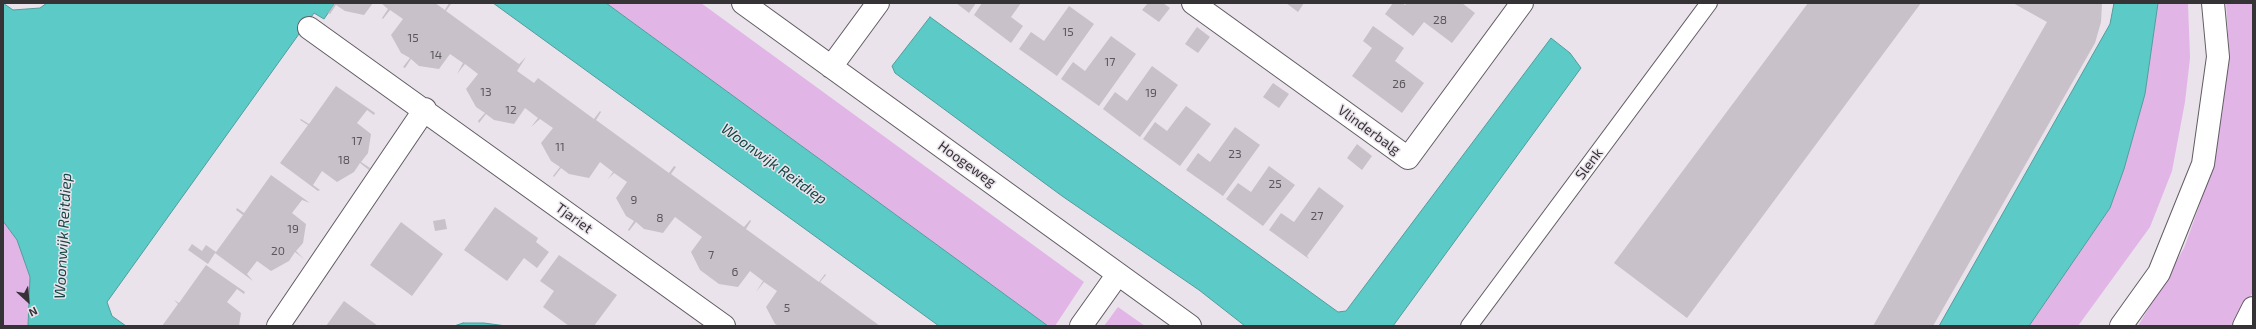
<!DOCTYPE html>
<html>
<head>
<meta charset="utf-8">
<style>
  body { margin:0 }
  #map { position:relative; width:2256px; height:329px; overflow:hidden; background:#eae3eb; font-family:"Exo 2",sans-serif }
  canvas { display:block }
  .frame { position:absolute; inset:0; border:4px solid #353336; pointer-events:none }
  .north { position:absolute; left:8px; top:281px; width:40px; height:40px; -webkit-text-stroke:3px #eae3eb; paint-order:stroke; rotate:154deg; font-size:11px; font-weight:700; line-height:16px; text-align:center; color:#353336 }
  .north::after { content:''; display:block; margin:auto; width:14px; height:18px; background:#353336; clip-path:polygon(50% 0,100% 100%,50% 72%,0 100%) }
</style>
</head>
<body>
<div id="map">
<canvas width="2256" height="329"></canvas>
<div class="frame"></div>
<div class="north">N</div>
</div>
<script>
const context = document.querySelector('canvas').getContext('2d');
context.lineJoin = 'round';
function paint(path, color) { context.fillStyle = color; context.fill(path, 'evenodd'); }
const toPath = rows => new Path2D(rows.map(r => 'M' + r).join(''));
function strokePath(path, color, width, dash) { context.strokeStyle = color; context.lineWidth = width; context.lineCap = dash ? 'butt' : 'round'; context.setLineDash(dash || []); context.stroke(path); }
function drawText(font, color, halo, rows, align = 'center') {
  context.font = font + ' "Exo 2",sans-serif'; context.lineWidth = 3; context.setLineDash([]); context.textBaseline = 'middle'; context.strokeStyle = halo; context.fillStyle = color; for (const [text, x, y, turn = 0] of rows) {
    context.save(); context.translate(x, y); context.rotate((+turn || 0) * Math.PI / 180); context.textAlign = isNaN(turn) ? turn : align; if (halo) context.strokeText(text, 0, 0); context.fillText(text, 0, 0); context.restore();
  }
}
paint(toPath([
  [606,3,701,3,1084,282,1055,326,1048,326],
  [2158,3,2188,3,2190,58,2185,102,2172,171,2150,227,2078,326,2029,326,2110,208,2124,169,2145,94],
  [2226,3,2253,3,2253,292,2233,326,2138,326,2184,248,2207,184,2222,115,2229,52],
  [3,221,17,240,30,277,28,326,3,326],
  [1118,307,1145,326,1104,326]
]), '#e2b5e7');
const water = toPath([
  [3,3,13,10,40,8,47,3,335,3,324,19,314,13,107,302,112,316,126,326,28,326,30,277,17,240,3,221,3,3],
  [493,3,606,3,1048,326,939,326,493,3],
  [2114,3,2158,3,2145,94,2124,169,2110,208,2029,326,1939,326,2110,24,2114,3],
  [930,17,1338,312,1346,311,1551,38,1570,53,1581,68,1393,326,1245,326,1199,290,1062,196,895,73,892,66,930,17],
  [463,323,484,323,506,326,454,326,463,323]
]);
paint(water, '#5ccbc7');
strokePath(water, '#509d9c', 1);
paint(toPath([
  [335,3,373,3,364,15,345,11,336,5,330,14,328,13],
  [381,3,435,3,445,10,449,3,451,4,446,11,519,64,526,57,517,71,534,83,538,78,594,119,600,111,601,112,596,120,669,173,674,166,676,167,671,174,744,227,750,220,751,221,746,229,819,282,825,274,826,275,820,282,880,326,779,326,775,324,766,307,777,291,764,282,756,292,763,281,750,271,738,287,719,284,700,270,691,252,702,237,675,217,663,233,644,229,636,222,629,231,628,230,634,221,626,216,616,198,627,182,614,173,608,179,613,172,600,162,589,178,569,174,561,168,554,177,553,176,560,167,551,161,541,143,553,128,540,119,531,127,538,118,525,108,514,124,494,120,486,114,479,123,478,121,485,113,476,107,466,89,478,74,465,64,457,74,463,63,450,54,439,69,419,66,411,59,405,68,403,67,410,58,401,53,391,35,403,19,390,10,383,19,382,18,388,9],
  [956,3,976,3,969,13],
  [982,3,1021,3,1011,17,1023,26,1011,43,974,15],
  [1148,3,1163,3,1170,8,1159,22,1142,10],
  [1286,3,1304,3,1298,12],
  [1393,3,1402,3,1405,5,1407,3,1462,3,1475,13,1452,43,1424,22,1413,36,1385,14],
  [1808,3,1921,3,1687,318,1614,263],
  [2013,3,2102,3,2101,22,2095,43,1933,326,1873,326,2047,22],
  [1069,6,1094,24,1057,76,1019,49,1031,32,1044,41],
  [1373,26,1404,48,1395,61,1424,83,1402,113,1352,76,1372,48,1363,41],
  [1197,27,1210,37,1198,53,1185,44],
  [1111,36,1136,54,1099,106,1061,79,1073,62,1085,71],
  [1152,66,1178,85,1140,137,1103,109,1115,92,1127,101],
  [1273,83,1289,94,1279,108,1263,97],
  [336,86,375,113,374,115,367,110,357,123,371,134,368,153,361,162,370,168,369,170,360,163,354,172,337,182,322,171,313,185,320,190,318,191,280,163,308,125,300,120,301,119,309,124],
  [1186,106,1211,124,1180,166,1143,139,1155,122,1167,131],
  [1235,127,1260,145,1223,196,1186,170,1198,153,1210,162],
  [1357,144,1372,156,1362,170,1347,158],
  [1269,166,1295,185,1263,226,1226,199,1238,183,1251,192],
  [271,175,310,203,302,200,292,213,306,224,303,243,296,251,304,259,295,252,289,261,271,271,257,261,247,274,253,281,215,253,208,264,188,250,192,244,202,251,206,245,216,252,243,215,236,210,237,208,244,213],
  [1319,187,1344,206,1307,256,1309,259,1269,230,1281,213,1294,222],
  [495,207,538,238,536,242,549,252,537,268,524,258,507,281,464,250],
  [445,219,447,229,435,231,433,221],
  [401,222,443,254,412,296,370,265],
  [559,255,617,295,594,326,569,326,543,307,554,291,540,281],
  [206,265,245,292,244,294,237,289,227,302,241,313,239,326,162,326,178,304,174,300,179,303],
  [344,301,378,326,326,326]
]), '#c8c1c9');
const service = toPath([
  [1469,326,1709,3]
]);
const minor = toPath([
  [743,3,1190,326],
  [1193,3,1408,158,1522,3],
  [309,28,724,326],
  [831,67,878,3],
  [278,326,425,109],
  [1081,326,1118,274]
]);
const tertiary = toPath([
  [2121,326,2159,273,2203,164,2218,57,2213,3],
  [2244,326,2253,308]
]);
strokePath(service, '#625c63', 18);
strokePath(minor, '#625c63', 24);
strokePath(tertiary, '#625c63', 24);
strokePath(service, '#fff', 16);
strokePath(minor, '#fff', 22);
strokePath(tertiary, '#fff', 22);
drawText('12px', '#5a565b', null, [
  ["28",1440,20],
  ["15",1068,32],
  ["15",413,38],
  ["14",436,55],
  ["17",1110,62],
  ["26",1399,84],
  ["13",486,92],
  ["19",1151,93],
  ["12",511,110],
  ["17",357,141],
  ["11",560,147],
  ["23",1235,154],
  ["18",344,160],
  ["25",1275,184],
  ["9",634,200],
  ["27",1317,216],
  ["8",660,218],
  ["19",293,229],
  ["20",278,251],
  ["7",711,255],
  ["6",735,272],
  ["5",787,308]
]);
drawText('14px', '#353336', '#eae3eb', [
  ["Vlinderbalg",1369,130,36],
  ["Hoogeweg",967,164,36],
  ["Slenk",1589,164,-53],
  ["Tjariet",574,218,36]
]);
drawText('italic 15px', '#134644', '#eae3eb', [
  ["Woonwijk Reitdiep",774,164,36],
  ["Woonwijk Reitdiep",63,236,-87]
]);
</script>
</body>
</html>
